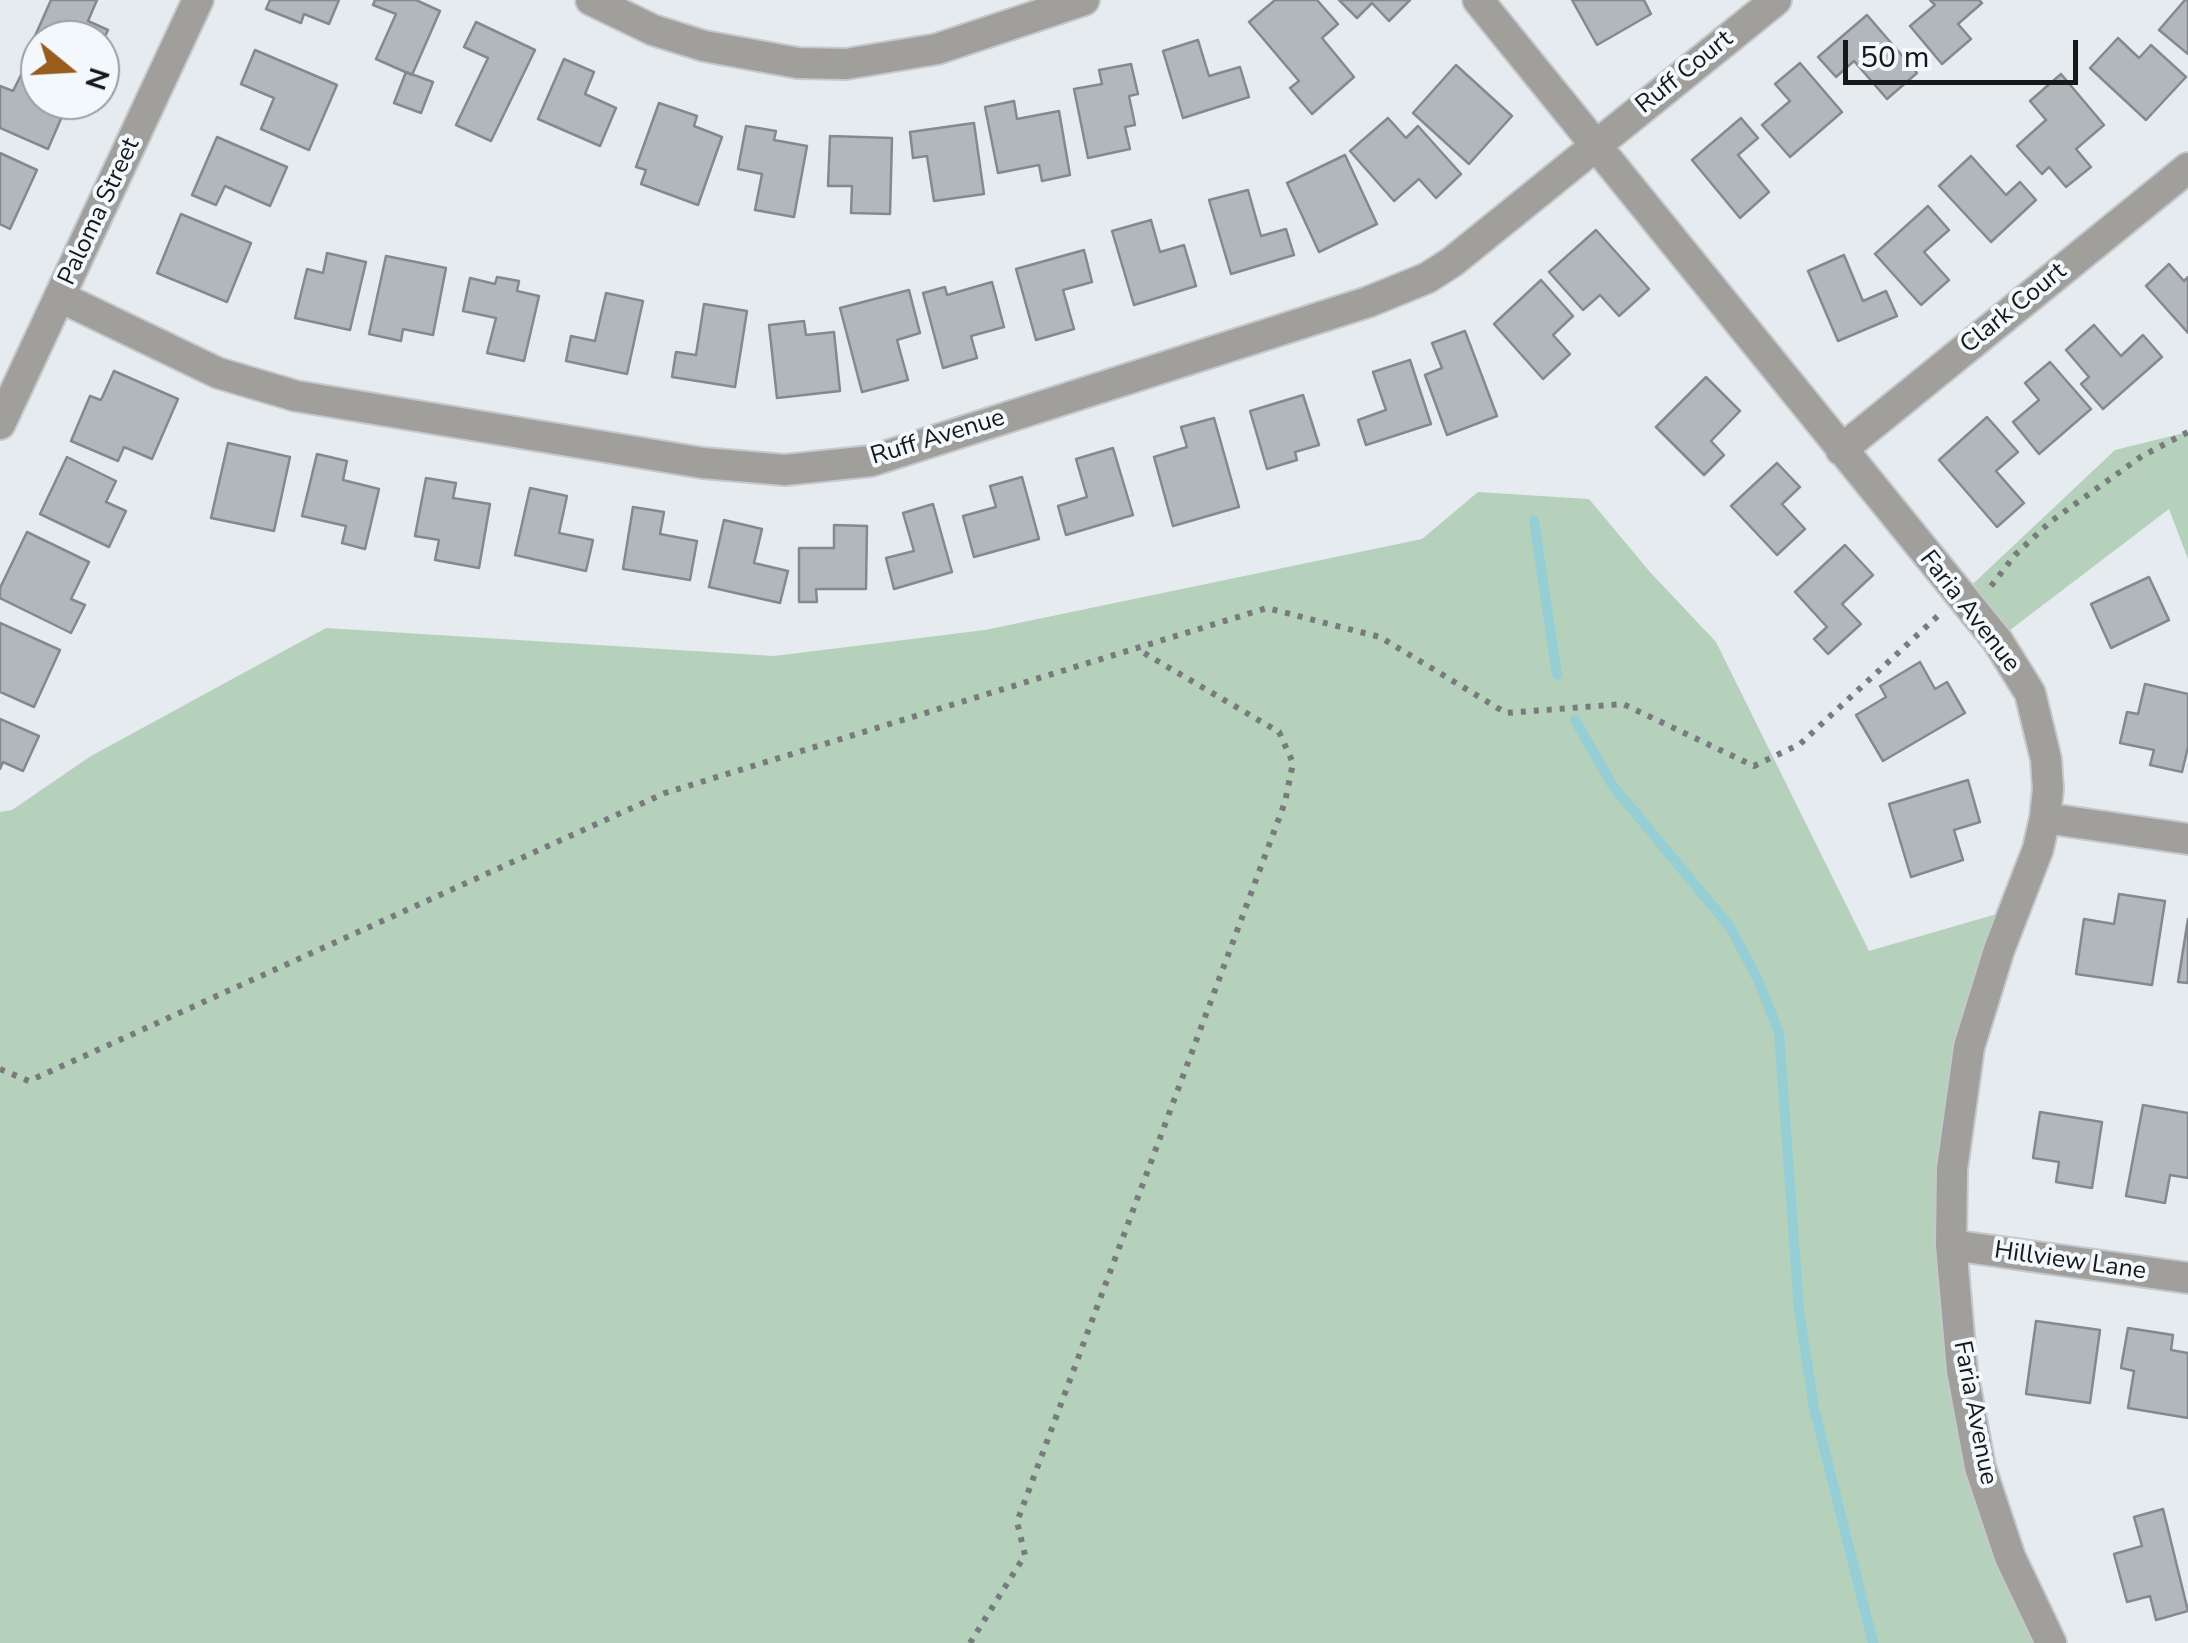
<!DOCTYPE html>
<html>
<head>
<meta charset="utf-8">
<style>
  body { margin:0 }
  #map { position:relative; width:2188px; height:1643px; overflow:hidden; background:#e6ebf0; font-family:"Nunito Sans",sans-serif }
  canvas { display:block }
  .north { position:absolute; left:20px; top:20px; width:100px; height:100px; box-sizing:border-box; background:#f3f8fd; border:2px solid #9b9ea2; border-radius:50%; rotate:108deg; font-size:28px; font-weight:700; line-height:40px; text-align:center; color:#16181a }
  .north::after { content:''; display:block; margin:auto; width:35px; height:45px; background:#985c1d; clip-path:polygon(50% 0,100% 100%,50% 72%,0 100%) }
  .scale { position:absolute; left:1843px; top:40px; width:235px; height:45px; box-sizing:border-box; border:5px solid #16181a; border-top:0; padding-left:12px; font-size:30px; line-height:35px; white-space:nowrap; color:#16181a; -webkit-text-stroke:8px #f3f8fd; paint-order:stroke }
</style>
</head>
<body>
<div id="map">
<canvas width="2188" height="1643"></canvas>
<div class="north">N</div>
<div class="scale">50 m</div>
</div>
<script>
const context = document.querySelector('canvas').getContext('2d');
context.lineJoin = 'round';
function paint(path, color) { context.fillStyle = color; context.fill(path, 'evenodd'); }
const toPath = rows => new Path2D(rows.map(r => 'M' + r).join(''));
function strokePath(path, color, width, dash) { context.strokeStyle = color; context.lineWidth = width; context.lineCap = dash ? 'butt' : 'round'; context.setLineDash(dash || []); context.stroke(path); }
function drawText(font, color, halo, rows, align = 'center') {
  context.font = font + ' "Nunito Sans",sans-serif'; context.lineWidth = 8; context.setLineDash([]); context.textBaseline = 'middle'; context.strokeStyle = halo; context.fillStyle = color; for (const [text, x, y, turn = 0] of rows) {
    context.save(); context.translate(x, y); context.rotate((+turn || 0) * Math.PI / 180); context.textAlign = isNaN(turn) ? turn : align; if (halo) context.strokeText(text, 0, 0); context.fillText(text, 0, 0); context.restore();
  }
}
paint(toPath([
  [2188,432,2188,559,2169,509,1997,640,1959,597,2115,450],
  [1478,492,1589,499,1650,572,1716,642,1869,951,2014,909,1969,1047,1962,1370,2051,1643,0,1643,0,812,12,810,91,756,326,628,774,656,985,630,1422,539]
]), '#b5d0bb');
strokePath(toPath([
  [1534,521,1557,675],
  [1575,720,1613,786,1730,927,1758,980,1779,1033,1799,1310,1814,1408,1873,1643]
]), '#95cfd5', 10);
const building = toPath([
  [51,0,97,0,88,21,108,30,100,47,100,40,40,40,40,49,31,45,51,0],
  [270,0,339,0,329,24,304,14,301,23,266,9,270,0],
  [375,0,416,0,440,11,412,75,376,59,396,14,373,5,375,0],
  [1275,0,1317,0,1338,24,1322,38,1354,77,1312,114,1290,88,1299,81,1249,22,1275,0],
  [1339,0,1410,0,1389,21,1372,3,1357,18,1339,0],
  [1572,0,1644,0,1651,14,1597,45,1572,0],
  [1930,0,1979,0,1982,3,1958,24,1971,39,1942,64,1910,26,1935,5,1930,0],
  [2185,0,2188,0,2188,54,2159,30,2185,0],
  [1867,15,1917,73,1887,99,1854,61,1836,77,1818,57,1867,15],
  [476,22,535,50,491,141,456,125,488,58,464,47,476,22],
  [2118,38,2139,58,2151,45,2186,77,2146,120,2090,68,2118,38],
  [1198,40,1209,76,1240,67,1249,97,1183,118,1163,51,1198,40],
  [255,50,337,85,309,150,261,129,274,98,241,84,255,50],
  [564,59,594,72,585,94,616,108,600,146,538,119,564,59],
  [1800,63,1842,112,1790,157,1762,125,1790,101,1775,84,1800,63],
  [1131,64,1138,94,1129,96,1135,125,1125,127,1130,149,1088,158,1074,89,1102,84,1099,70,1131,64],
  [1456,65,1512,116,1469,164,1413,113,1456,65],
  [24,69,40,76,40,100,69,100,48,149,0,128,0,86,13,91,24,69],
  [406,72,433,82,421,113,394,103,406,72],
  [2061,74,2104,125,2076,149,2091,167,2066,187,2049,167,2042,174,2017,146,2046,120,2030,101,2061,74],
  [1014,101,1017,119,1059,111,1070,175,1042,181,1039,165,998,173,985,107,1014,101],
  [659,103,697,116,694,126,722,137,698,205,641,184,646,170,636,167,659,103],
  [1388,118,1406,138,1418,126,1461,174,1436,198,1419,179,1394,201,1350,151,1388,118],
  [1741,118,1758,138,1738,155,1769,192,1740,218,1692,160,1741,118],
  [974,123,984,194,934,201,927,156,913,158,910,132,974,123],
  [746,126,776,131,774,140,807,146,794,217,755,210,762,174,738,169,746,126],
  [830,136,892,138,890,214,851,213,852,186,828,186,830,136],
  [217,137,287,167,270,206,225,186,216,205,192,195,217,137],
  [0,153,37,170,10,229,0,224,0,153],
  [1345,155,1377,224,1319,252,1287,183,1345,155],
  [1971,156,2006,195,2020,182,2036,200,1991,242,1939,186,1971,156],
  [1248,190,1261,236,1286,229,1294,255,1231,274,1209,200,1248,190],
  [1928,206,1949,230,1924,252,1949,280,1921,305,1875,254,1928,206],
  [181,214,251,243,227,302,157,273,181,214],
  [1151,220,1160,252,1184,245,1196,286,1134,305,1112,231,1151,220],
  [1596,230,1649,289,1619,316,1600,295,1583,310,1549,272,1596,230],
  [1084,250,1092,282,1063,290,1074,329,1036,340,1016,269,1084,250],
  [327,253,366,262,350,330,295,318,307,269,323,273,327,253],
  [1844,255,1863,301,1886,291,1897,316,1838,341,1808,271,1844,255],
  [386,256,446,268,433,335,403,329,401,341,369,334,386,256],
  [2169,264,2184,281,2188,277,2188,333,2146,286,2169,264],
  [497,277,519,281,517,291,539,296,524,361,487,353,496,318,463,311,470,278,495,284,497,277],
  [1541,280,1573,316,1553,335,1570,354,1543,379,1494,324,1541,280],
  [992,282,1004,327,971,336,977,358,943,368,923,293,945,287,947,295,992,282],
  [909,290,920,333,897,340,908,380,862,392,840,308,909,290],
  [606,293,643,301,627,374,566,361,571,336,595,341,606,293],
  [704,304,747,311,735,387,672,377,676,352,696,355,704,304],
  [804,321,806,335,834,332,840,391,777,398,769,325,804,321],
  [2094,325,2121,356,2143,335,2162,357,2103,409,2081,384,2089,377,2066,350,2094,325],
  [1465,331,1497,416,1447,435,1425,375,1442,368,1432,343,1465,331],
  [1410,360,1431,424,1366,445,1358,420,1386,410,1373,372,1410,360],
  [2050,362,2091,409,2039,454,2013,422,2039,400,2025,383,2050,362],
  [114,371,178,399,152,459,124,447,118,461,71,441,90,396,101,400,114,371],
  [1706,377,1740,411,1711,441,1724,455,1704,475,1656,427,1706,377],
  [1303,395,1319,445,1295,452,1297,460,1267,469,1250,411,1303,395],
  [1987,417,2018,452,1996,471,2024,503,1997,527,1939,460,1987,417],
  [1214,418,1239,507,1173,526,1154,457,1187,447,1181,427,1214,418],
  [228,443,290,457,274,531,211,518,228,443],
  [1113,448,1133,515,1066,535,1058,506,1087,497,1076,459,1113,448],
  [317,454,347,461,343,480,379,489,365,549,342,543,346,526,302,516,317,454],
  [67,457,116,481,106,502,126,511,109,547,40,514,67,457],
  [1777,463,1800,487,1782,504,1805,529,1777,555,1731,506,1777,463],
  [1022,477,1039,539,974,557,963,516,996,507,990,486,1022,477],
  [426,478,456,483,453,498,490,504,479,568,435,560,439,540,415,536,426,478],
  [530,488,567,496,559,533,593,540,586,571,515,555,530,488],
  [933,504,952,572,894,589,886,558,914,551,903,513,933,504],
  [633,507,664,512,660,534,697,541,690,580,623,569,633,507],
  [724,520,762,529,754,563,788,571,780,603,709,587,724,520],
  [834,525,867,526,866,589,816,589,817,602,799,602,799,548,834,548,834,525],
  [27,532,89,562,71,599,85,605,71,633,0,598,0,588,27,532],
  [1845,545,1873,575,1842,604,1861,624,1828,654,1814,639,1827,627,1795,592,1845,545],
  [2149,577,2169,620,2111,648,2091,604,2149,577],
  [0,623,60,650,34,707,0,692,0,623],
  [1920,662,1935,689,1947,682,1965,713,1883,761,1856,715,1886,697,1880,686,1920,662],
  [2145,684,2188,694,2188,747,2182,772,2150,765,2154,750,2120,743,2127,712,2138,714,2145,684],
  [0,719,39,736,23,771,3,762,0,769,0,719],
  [1968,780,1980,822,1954,830,1963,860,1911,877,1889,804,1968,780],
  [2119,894,2165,901,2152,985,2076,974,2084,919,2114,924,2119,894],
  [2188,919,2188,983,2178,982,2188,919],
  [2143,1105,2188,1113,2188,1178,2170,1175,2165,1203,2126,1196,2143,1105],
  [2040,1112,2102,1122,2092,1188,2056,1182,2059,1162,2033,1158,2040,1112],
  [2036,1321,2100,1330,2090,1403,2026,1394,2036,1321],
  [2128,1328,2173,1335,2171,1350,2188,1353,2188,1418,2128,1408,2134,1371,2121,1368,2128,1328],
  [2163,1509,2188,1611,2156,1620,2150,1596,2127,1602,2114,1554,2142,1546,2134,1517,2163,1509]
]);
paint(building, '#b2b7bc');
strokePath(building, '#85898e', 2.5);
const minor = toPath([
  [591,0,653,30,704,46,798,63,846,64,937,49,1084,0],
  [1478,0,1997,640,2030,693,2046,759,2048,789,2045,818,2038,849,1999,950,1969,1047,1952,1169,1951,1245,1962,1370,1980,1467,2010,1557,2051,1643],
  [60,297,218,373,296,396,703,463,785,470,871,461,1368,302,1427,278,1452,262,1776,0],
  [0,424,198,0],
  [1841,450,2188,168],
  [2045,818,2188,839],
  [1951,1245,2188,1278]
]);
strokePath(minor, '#c5c9ce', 34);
strokePath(toPath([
  [1991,586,2015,555,2050,522,2142,456,2188,432],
  [0,1069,29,1081,665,793,1267,608,1380,637,1506,713,1623,704,1754,766,1800,744,1941,613],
  [970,1643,1025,1555,1017,1522,1285,802,1293,763,1279,732,1137,649]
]), '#787b7e', 6, [5, 8]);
strokePath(minor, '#a09f9c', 30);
drawText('25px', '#16181a', '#f3f8fd', [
  ["Ruff Court",1685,73,-39],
  ["Paloma Street",100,212,-65],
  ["Clark Court",2014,309,-39],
  ["Ruff Avenue",938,438,-17],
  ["Faria Avenue",1969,612,52],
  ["Hillview Lane",2070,1262,8],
  ["Faria Avenue",1974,1413,79]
]);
</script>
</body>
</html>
